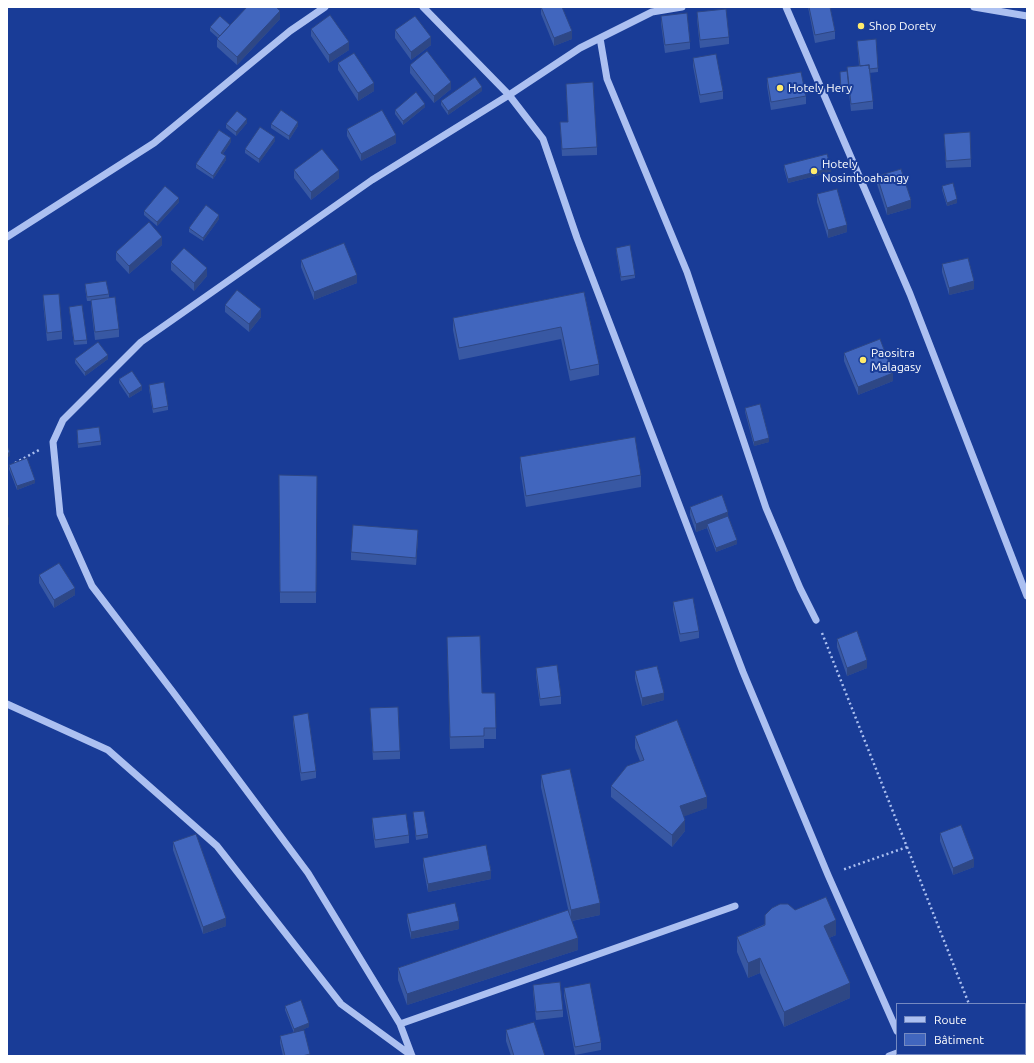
<!DOCTYPE html>
<html>
<head>
<meta charset="utf-8">
<style>
  body { margin:0 }
  #map { position:relative; width:1034px; height:1063px; overflow:hidden; background:#193c97; font-family:Ubuntu,sans-serif }
  canvas { display:block }
  .frame { position:absolute; inset:0; border:8px solid #fff; pointer-events:none }
  .legend { position:absolute; left:896px; top:1003px; width:130px; height:52px; box-sizing:border-box; background:#193c97; border:1px solid #758ac1; margin:0; padding:5px 7px; list-style:none; font-size:12px; color:#fff }
  .legend li { display:flex; align-items:center; gap:8px; height:20px }
  .legend b { width:20px; border:1px solid #758ac1 }
</style>
</head>
<body>
<div id="map">
<canvas width="1034" height="1063"></canvas>
<div class="frame"></div>
<ul class="legend">
<li><b style="height:5px;background:#acc0f1"></b>Route</li>
<li><b style="height:11px;background:#4166be"></b>Bâtiment</li>
</ul>
</div>
<script>
const context = document.querySelector('canvas').getContext('2d');
context.lineJoin = 'round';
const toPath = rows => new Path2D(rows.map(r => 'M' + r).join(''));
function strokePath(path, color, width, dash) { context.strokeStyle = color; context.lineWidth = width; context.lineCap = dash ? 'butt' : 'round'; context.setLineDash(dash || []); context.stroke(path); }
function paint(path, color) { context.fillStyle = color; context.fill(path, 'evenodd'); }
function drawText(font, color, halo, rows, align = 'center') {
  context.font = font + ' Ubuntu,sans-serif'; context.lineWidth = 4; context.setLineDash([]); context.textBaseline = 'middle'; context.strokeStyle = halo; context.fillStyle = color; for (const [text, x, y, turn = 0] of rows) {
    context.save(); context.translate(x, y); context.rotate((+turn || 0) * Math.PI / 180); context.textAlign = isNaN(turn) ? turn : align; if (halo) context.strokeText(text, 0, 0); context.fillText(text, 0, 0); context.restore();
  }
}
strokePath(toPath([
  [15,463,39,450],
  [822,633,907,847,842,870],
  [907,847,969,1004],
  [989,1054,989,1056]
]), '#acc0f1', 2.5, [2, 3]);
strokePath(toPath([
  [423,7,509,95,543,139,577,238,743,672,828,875,897,1031],
  [786,7,910,294,1027,596],
  [974,7,1027,16],
  [600,38,607,79,687,272,766,508,800,588,816,620],
  [7,237,154,143,290,31,325,7],
  [7,704,108,750,217,846,341,1004,412,1056],
  [400,1024,735,906],
  [907,1054,908,1056],
  [412,1056,400,1024,308,873,173,692,92,586,60,514,53,442,63,420,141,342,372,180,509,95,580,48,652,12,682,7],
  [889,1056,897,1053]
]), '#acc0f1', 7);
paint(toPath([
  [541,7,562,7,572,39,554,46,541,14],
  [808,7,830,7,835,31,835,39,815,43],
  [697,12,729,37,729,44,700,48,697,20],
  [661,16,690,42,690,49,665,53,661,24],
  [280,19,237,65,217,47,217,39,218,38,210,31,210,27,230,25],
  [311,29,349,50,329,63,311,36],
  [395,30,431,45,411,60,395,38],
  [857,41,878,68,878,72,869,73,873,101,873,109,851,111,849,93,841,94,840,72,847,71,847,67,859,66],
  [693,58,723,91,723,99,700,103,693,66],
  [338,63,374,91,358,101,338,70],
  [410,65,451,89,434,103,410,73],
  [767,78,806,96,806,104,771,110,767,86],
  [566,84,597,147,597,155,562,156,560,122,568,122],
  [482,91,448,115,441,105,441,101],
  [425,107,403,125,395,114,395,110],
  [247,123,236,136,226,128,226,124],
  [271,124,298,126,289,140,271,128],
  [347,129,396,143,361,161,347,136],
  [944,134,971,159,971,167,946,168],
  [275,141,259,163,245,153,245,149],
  [231,142,223,154,226,160,213,179,196,168,196,164],
  [784,165,831,172,788,183,784,169],
  [294,170,339,178,311,200,294,178],
  [877,176,911,208,887,215,877,184],
  [942,186,957,203,947,206,942,190],
  [817,194,847,232,828,238,817,202],
  [179,202,157,226,144,215,144,211],
  [219,219,203,241,189,232,189,228],
  [162,245,129,274,116,260,116,252],
  [616,248,635,275,635,278,621,281,616,251],
  [301,260,357,283,314,300,301,267],
  [171,262,207,276,194,291,171,270],
  [942,264,974,289,949,295,942,272],
  [85,284,109,294,109,297,119,329,119,337,95,340,91,307,91,301,87,301,85,288],
  [584,292,599,364,599,375,570,381,561,339,459,360,453,330,453,318],
  [43,295,62,331,62,339,47,341,43,302],
  [225,305,261,317,249,332,225,312],
  [69,307,87,340,87,344,74,345],
  [844,353,893,381,858,395,844,361],
  [75,359,108,359,85,376,75,363],
  [119,379,142,390,129,398,119,383],
  [149,385,168,406,168,410,153,413,149,389],
  [745,408,769,442,754,446,745,412],
  [77,430,101,441,101,445,78,448],
  [520,457,641,475,641,487,526,507,520,468],
  [9,465,35,483,17,490,9,469],
  [279,475,317,476,316,603,280,603],
  [690,507,737,544,716,552,707,528,696,532,690,515],
  [418,538,416,565,351,560,351,552],
  [39,575,75,595,54,608,39,583],
  [673,602,699,631,699,638,680,642,673,610],
  [447,637,482,693,496,728,496,739,484,739,484,748,450,749],
  [837,639,867,668,847,676,837,647],
  [536,668,561,696,561,704,540,706,536,676],
  [635,671,664,700,642,706,635,679],
  [370,708,400,751,400,759,373,760],
  [293,716,316,771,316,778,301,781,293,723],
  [635,736,707,808,684,816,685,831,672,847,611,797,611,786,640,761,635,748],
  [541,775,600,915,572,921,578,950,407,1005,398,980,398,968,569,913,541,787],
  [413,812,428,834,428,838,416,840],
  [372,818,409,835,409,843,375,848,372,826],
  [940,833,974,867,953,875,940,841],
  [173,842,226,926,203,934,173,850],
  [423,858,491,879,428,892,423,866],
  [795,910,836,935,829,938,850,998,784,1027,760,973,748,978,737,952,737,937],
  [407,914,459,929,411,939,407,921],
  [533,985,563,1010,563,1017,536,1020,533,992],
  [564,988,601,1042,601,1050,575,1055,564,996],
  [285,1006,309,1027,296,1032,310,1056,283,1056,280,1043,280,1036,294,1033,285,1010],
  [506,1030,545,1056,511,1056,506,1041]
]), '#3858a3');
paint(toPath([
  [280,11,280,19,237,65,237,57],
  [572,31,572,39,554,46,554,38],
  [431,37,431,45,411,60,411,52],
  [349,42,349,50,329,63,329,55],
  [451,82,451,89,434,103,434,96],
  [374,83,374,91,358,101,358,93],
  [482,87,482,91,448,115,448,111],
  [425,104,425,107,403,125,403,121],
  [247,119,247,123,236,136,236,132],
  [298,122,298,126,289,140,289,136],
  [396,135,396,143,361,161,361,154],
  [275,137,275,141,259,163,259,159],
  [231,138,231,142,221,157,221,153],
  [226,156,226,160,213,179,213,176],
  [831,168,831,172,788,183,788,179],
  [339,170,339,178,311,200,311,192],
  [179,198,179,202,157,226,157,222],
  [957,199,957,203,947,206,947,203],
  [911,200,911,208,887,215,887,208],
  [219,215,219,219,203,241,203,238],
  [847,225,847,232,828,238,828,230],
  [162,237,162,245,129,274,129,266],
  [207,268,207,276,194,291,194,283],
  [357,275,357,283,314,300,314,292],
  [974,281,974,289,949,295,949,288],
  [261,309,261,317,249,332,249,324],
  [108,355,108,359,85,376,85,372],
  [893,373,893,381,858,395,858,387],
  [142,386,142,390,129,398,129,394],
  [769,438,769,442,754,446,754,442],
  [10,452,10,456,7,458,7,454],
  [35,480,35,483,17,490,17,486],
  [728,512,728,520,707,524,707,528,696,532,696,524],
  [9,517,9,525,7,525,7,518],
  [418,530,418,538,416,565,416,558],
  [737,540,737,544,716,552,716,548],
  [75,588,75,595,54,608,54,600],
  [867,660,867,668,847,676,847,668],
  [664,693,664,700,642,706,642,698],
  [707,797,707,808,680,818,680,806],
  [685,820,685,831,672,847,672,835],
  [974,859,974,867,953,875,953,868],
  [491,871,491,879,428,892,428,884],
  [600,903,600,915,571,921,571,910],
  [226,918,226,926,203,934,203,927],
  [836,920,836,935,824,940,824,926],
  [459,921,459,929,411,939,411,932],
  [578,938,578,950,407,1005,407,994],
  [760,958,760,973,748,978,748,963],
  [850,983,850,998,784,1027,784,1012],
  [309,1023,309,1027,294,1033,294,1029]
]), '#2e4785');
const building = toPath([
  [247,7,276,7,280,11,237,57,217,39,247,7],
  [541,7,562,7,572,31,554,38,541,7],
  [809,7,830,7,835,31,815,35,809,7],
  [726,9,729,37,700,40,697,12,726,9],
  [687,13,690,42,665,45,661,16,687,13],
  [330,15,349,42,329,55,311,29,330,15],
  [220,16,230,25,220,36,210,27,220,16],
  [415,16,431,37,411,52,395,30,415,16],
  [876,39,878,68,869,69,869,65,860,66,857,41,876,39],
  [427,51,451,82,434,96,410,65,427,51],
  [354,53,374,83,358,93,338,63,354,53],
  [716,54,723,91,700,95,693,58,716,54],
  [869,65,873,101,851,104,847,67,869,65],
  [847,71,849,89,841,90,840,72,847,71],
  [801,72,806,96,771,102,767,78,801,72],
  [475,77,482,87,448,111,441,101,475,77],
  [593,82,597,147,562,149,560,122,568,122,566,84,593,82],
  [416,92,425,104,403,121,395,110,416,92],
  [281,110,298,122,289,136,271,124,281,110],
  [382,110,396,135,361,154,347,129,382,110],
  [237,111,247,119,236,132,226,124,237,111],
  [260,127,275,137,259,159,245,149,260,127],
  [219,130,231,138,221,153,226,156,213,176,196,164,219,130],
  [970,132,971,159,946,161,944,134,970,132],
  [322,149,339,170,311,192,294,170,322,149],
  [827,154,831,168,788,179,784,165,827,154],
  [901,169,911,200,887,208,877,176,901,169],
  [953,183,957,199,947,203,942,186,953,183],
  [165,186,179,198,157,222,144,211,165,186],
  [837,189,847,225,828,230,817,194,837,189],
  [206,205,219,215,203,238,189,228,206,205],
  [149,222,162,237,129,266,116,252,149,222],
  [344,243,357,275,314,292,301,260,344,243],
  [630,245,635,275,621,277,616,248,630,245],
  [184,248,207,268,194,283,171,262,184,248],
  [968,258,974,281,949,288,942,264,968,258],
  [106,281,109,294,87,297,85,284,106,281],
  [237,290,261,309,249,324,225,305,237,290],
  [584,292,599,364,570,370,561,327,459,348,453,318,584,292],
  [59,294,62,331,47,333,43,295,59,294],
  [115,297,119,329,95,332,91,300,115,297],
  [82,305,87,340,74,341,69,307,82,305],
  [880,339,893,373,858,387,844,353,880,339],
  [98,342,108,355,85,372,75,359,98,342],
  [132,371,142,386,129,394,119,379,132,371],
  [164,382,168,406,153,409,149,385,164,382],
  [760,404,769,438,754,442,745,408,760,404],
  [99,427,101,441,78,444,77,430,99,427],
  [635,437,641,475,526,496,520,457,635,437],
  [7,446,10,452,7,454,7,446],
  [27,458,35,480,17,486,9,465,27,458],
  [279,475,317,476,316,592,280,592,279,475],
  [722,495,728,512,696,524,690,507,722,495],
  [728,516,737,540,716,548,707,524,728,516],
  [353,525,418,530,416,558,351,552,353,525],
  [59,563,75,588,54,600,39,575,59,563],
  [693,598,699,631,680,634,673,602,693,598],
  [857,631,867,660,847,668,837,639,857,631],
  [480,636,482,693,495,693,496,728,484,728,484,736,450,737,447,637,480,636],
  [557,665,561,696,540,699,536,668,557,665],
  [657,666,664,693,642,698,635,671,657,666],
  [398,707,400,751,373,752,370,708,398,707],
  [308,713,316,771,301,773,293,716,308,713],
  [677,720,707,797,680,806,685,820,672,835,611,786,627,766,644,760,635,736,677,720],
  [570,769,600,903,571,910,541,775,570,769],
  [424,811,428,834,416,836,413,812,424,811],
  [406,814,409,835,375,840,372,818,406,814],
  [961,825,974,859,953,868,940,833,961,825],
  [196,834,226,918,203,927,173,842,196,834],
  [486,845,491,871,428,884,423,858,486,845],
  [826,897,836,920,824,926,850,983,784,1012,760,958,748,963,737,937,765,925,765,915,772,908,780,904,788,904,795,910,826,897],
  [455,903,459,921,411,932,407,914,455,903],
  [568,910,578,938,407,994,398,968,568,910],
  [560,982,563,1010,536,1012,533,985,560,982],
  [590,983,601,1042,575,1047,564,988,590,983],
  [301,1000,309,1023,294,1029,285,1006,301,1000],
  [534,1022,545,1056,514,1056,506,1030,534,1022],
  [304,1030,310,1054,302,1056,285,1056,280,1036,304,1030]
]);
paint(building, '#4166be');
strokePath(building, '#2e4785', 1);
for (const [x, y, r, color] of [
  [861,26,4,"#ffeb6c"],
  [780,88,4,"#ffeb6c"],
  [814,171,4,"#ffeb6c"],
  [863,360,4,"#ffeb6c"]
]) { const dot = new Path2D(); dot.arc(x, y, r, 0, 2 * Math.PI); context.fillStyle = color; context.fill(dot); strokePath(dot, '#193c97', 1.5); }
drawText('12px', '#fff', '#193c97', [
  ["Shop Dorety",869,26],
  ["Hotely Hery",788,88],
  ["Hotely",822,164],
  ["Nosimboahangy",822,178],
  ["Paositra",871,353],
  ["Malagasy",871,367]
], 'left');
</script>
</body>
</html>
